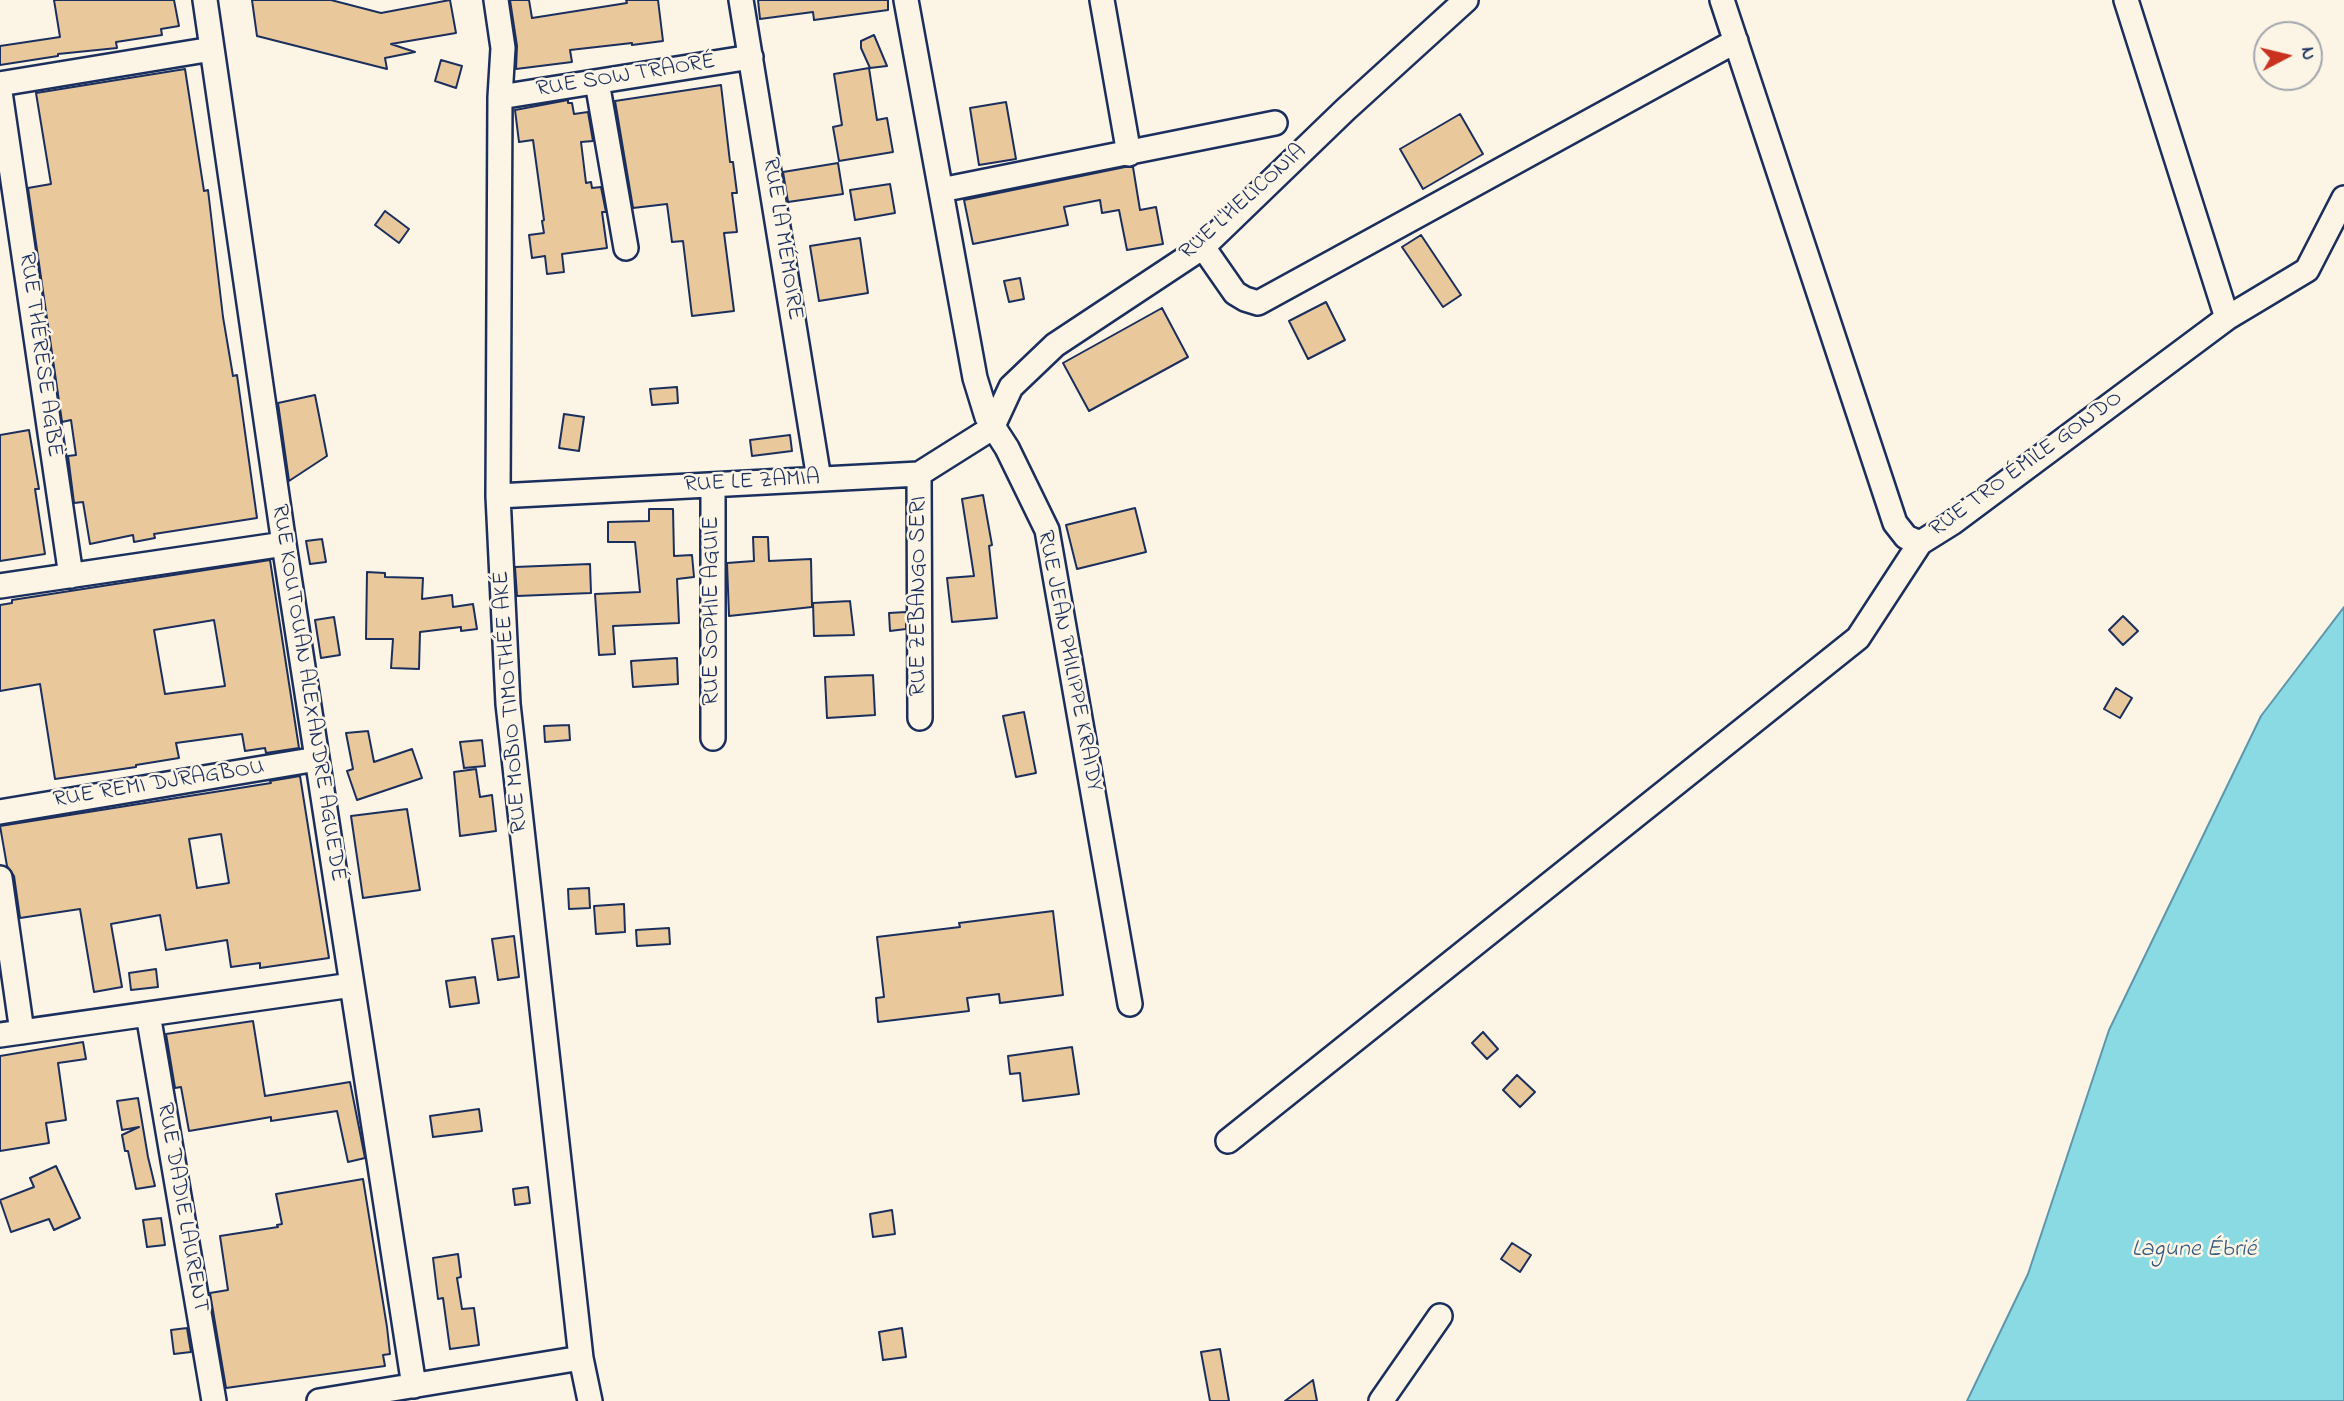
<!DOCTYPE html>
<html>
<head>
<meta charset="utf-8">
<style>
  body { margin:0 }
  #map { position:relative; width:2344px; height:1401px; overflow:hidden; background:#fcf5e5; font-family:"Indie Flower",sans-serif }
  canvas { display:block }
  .north { position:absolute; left:2253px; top:21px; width:70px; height:70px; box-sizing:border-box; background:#fcf5e5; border:2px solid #a2a6af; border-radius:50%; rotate:83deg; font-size:19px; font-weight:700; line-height:28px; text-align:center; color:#1b2f5e }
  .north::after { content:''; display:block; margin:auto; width:24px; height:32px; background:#c8321e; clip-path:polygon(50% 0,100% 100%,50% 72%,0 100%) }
</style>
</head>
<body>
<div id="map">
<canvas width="2344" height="1401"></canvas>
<div class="north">N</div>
</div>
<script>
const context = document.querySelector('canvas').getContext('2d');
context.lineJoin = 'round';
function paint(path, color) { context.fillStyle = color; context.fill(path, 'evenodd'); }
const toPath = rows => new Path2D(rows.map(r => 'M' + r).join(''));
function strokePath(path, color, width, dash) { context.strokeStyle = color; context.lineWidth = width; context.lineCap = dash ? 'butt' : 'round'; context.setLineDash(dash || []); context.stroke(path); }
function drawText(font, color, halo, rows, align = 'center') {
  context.font = font + ' "Indie Flower",sans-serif'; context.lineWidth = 5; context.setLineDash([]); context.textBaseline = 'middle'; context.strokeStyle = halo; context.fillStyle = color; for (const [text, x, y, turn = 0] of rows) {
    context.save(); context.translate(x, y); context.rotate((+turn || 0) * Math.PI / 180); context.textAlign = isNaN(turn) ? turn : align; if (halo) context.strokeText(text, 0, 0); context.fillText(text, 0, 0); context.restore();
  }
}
const water = toPath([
  [2344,607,2344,1401,1967,1401,2028,1274,2109,1030,2261,716,2344,607]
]);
paint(water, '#89dae2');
strokePath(water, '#5d96ad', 2);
const building = toPath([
  [54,0,174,0,179,26,161,29,162,35,116,42,117,48,58,54,58,56,0,65,0,46,60,37,54,0],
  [252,0,331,0,381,13,450,0,456,33,391,44,415,52,385,58,387,69,257,36,252,0],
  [510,0,529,0,532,18,627,3,626,0,658,0,663,41,632,45,632,43,570,50,572,62,516,69,517,46,510,0],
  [758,0,888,0,888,10,814,20,813,12,760,19,758,0],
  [874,35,887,66,870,68,861,48,861,41,874,35],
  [441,60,462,66,456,88,435,81,441,60],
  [869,68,877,120,887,118,893,152,839,161,833,127,842,125,834,74,869,68],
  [185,69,204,191,208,190,223,317,233,376,237,375,257,518,154,534,155,538,134,542,133,535,90,544,83,502,74,503,68,456,76,455,71,420,62,422,28,188,51,184,36,93,185,69],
  [721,85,730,162,733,162,737,193,732,193,737,232,724,233,734,311,692,316,683,241,672,242,667,204,633,208,615,101,721,85],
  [568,100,568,103,572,103,574,114,588,112,593,141,581,142,586,183,591,182,592,188,601,187,606,212,602,212,607,248,562,254,564,272,547,274,545,256,532,258,529,235,544,233,542,221,544,220,533,140,519,142,515,110,568,100],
  [1006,102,1016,159,979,165,970,108,1006,102],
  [1460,114,1483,154,1423,189,1400,149,1460,114],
  [838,163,843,194,788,202,783,172,838,163],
  [1125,167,1133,167,1140,210,1156,207,1163,244,1127,250,1119,210,1102,213,1100,200,1064,207,1068,225,973,244,964,200,1125,167],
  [890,184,895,213,855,220,850,190,890,184],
  [385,211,409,229,399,243,375,225,385,211],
  [1421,235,1461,295,1443,307,1402,247,1421,235],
  [860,238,868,293,819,301,810,246,860,238],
  [1020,278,1024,299,1009,302,1004,281,1020,278],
  [1326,302,1345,340,1308,359,1289,321,1326,302],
  [1162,308,1188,357,1089,411,1063,363,1162,308],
  [677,387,678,403,652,405,650,389,677,387],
  [315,395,327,456,289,481,278,403,315,395],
  [564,414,584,417,579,451,559,448,564,414],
  [29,430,39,489,35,489,45,554,0,561,0,435,29,430],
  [790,435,792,451,752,456,750,440,790,435],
  [983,495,992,545,989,546,997,618,952,622,947,578,974,576,962,499,983,495],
  [1135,508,1146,552,1077,569,1066,525,1135,508],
  [649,509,673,509,674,556,692,555,694,577,677,579,679,623,613,626,615,654,599,655,595,594,640,592,635,542,608,542,608,522,649,521,649,509],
  [753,537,768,537,769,561,811,559,812,607,729,616,727,563,754,561,753,537],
  [322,539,326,562,310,564,306,541,322,539],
  [270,560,299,748,266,753,265,748,245,751,242,734,176,743,179,758,136,765,136,767,55,779,40,684,0,691,0,605,12,603,12,600,270,560],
  [214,620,225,686,165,694,154,630,214,620],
  [590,564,591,593,517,596,515,567,590,564],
  [367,572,385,573,385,577,423,578,422,599,452,595,453,607,473,604,477,629,461,631,461,627,420,632,419,669,391,668,393,639,366,639,367,572],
  [850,601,854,635,814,636,813,603,850,601],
  [906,612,906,629,890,631,889,613,906,612],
  [2123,616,2138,631,2123,645,2109,630,2123,616],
  [334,617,340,655,321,658,315,620,334,617],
  [677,658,678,684,633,687,631,661,677,658],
  [873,675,875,715,827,718,825,677,873,675],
  [2116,688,2132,698,2120,718,2104,709,2116,688],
  [1024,712,1036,773,1016,777,1003,716,1024,712],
  [569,725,570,740,545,742,544,726,569,725],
  [368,731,374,762,412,749,422,778,357,800,347,771,353,769,346,733,368,731],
  [482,740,485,766,464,768,460,742,482,740],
  [476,769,480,797,492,795,496,831,460,836,454,772,476,769],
  [300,776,329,958,260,968,260,963,231,967,227,940,166,950,160,915,111,924,122,987,94,992,80,909,20,918,14,876,7,866,0,826,271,783,270,781,300,776],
  [221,834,229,883,197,888,189,839,221,834],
  [407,809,420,890,363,898,351,816,407,809],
  [589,888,590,908,569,909,568,889,589,888],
  [624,904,625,932,596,934,594,906,624,904],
  [1053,911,1063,995,1000,1003,999,994,967,998,969,1011,878,1022,876,998,884,997,877,937,960,927,959,923,1053,911],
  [669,928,670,944,637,946,636,930,669,928],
  [514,936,519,977,498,980,492,939,514,936],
  [156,969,158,987,131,990,129,973,156,969],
  [475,977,479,1003,450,1007,446,981,475,977],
  [253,1021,265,1096,350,1082,365,1158,348,1162,337,1111,271,1121,271,1117,189,1131,181,1087,175,1088,166,1034,253,1021],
  [1483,1032,1498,1049,1487,1059,1472,1043,1483,1032],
  [83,1042,86,1059,58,1063,66,1120,46,1123,49,1143,0,1151,0,1056,83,1042],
  [1072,1047,1079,1094,1023,1101,1020,1073,1010,1074,1008,1056,1072,1047],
  [1517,1075,1535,1092,1520,1107,1503,1090,1517,1075],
  [138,1098,148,1157,155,1186,136,1189,128,1151,125,1151,122,1135,139,1127,122,1130,117,1101,138,1098],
  [479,1109,482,1131,433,1137,430,1116,479,1109],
  [56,1166,80,1218,54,1230,49,1219,11,1232,0,1200,34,1187,30,1178,56,1166],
  [363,1179,387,1327,390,1354,383,1355,385,1366,226,1388,210,1293,228,1290,220,1236,278,1227,277,1225,282,1224,276,1194,363,1179],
  [528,1187,530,1203,515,1205,513,1189,528,1187],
  [892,1210,895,1234,873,1237,870,1214,892,1210],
  [161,1218,165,1245,147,1247,143,1220,161,1218],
  [1512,1243,1531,1255,1520,1272,1501,1259,1512,1243],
  [458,1254,461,1277,457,1278,462,1309,474,1308,479,1345,450,1349,443,1298,438,1299,433,1258,458,1254],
  [187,1328,191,1352,174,1354,171,1330,187,1328],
  [902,1328,906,1357,883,1360,879,1332,902,1328],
  [1220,1349,1229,1401,1210,1401,1201,1352,1220,1349],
  [1313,1380,1317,1401,1285,1401,1313,1380]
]);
paint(building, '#e9c89b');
strokePath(building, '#1b2f5e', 2);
const street = toPath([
  [205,0,284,544,414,1386],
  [496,0,503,48,500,97,498,496,508,704,581,1358,590,1401],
  [741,0,819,479],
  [906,0,975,378,987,417,1007,448,1047,530,1130,1004],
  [1102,0,1129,154],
  [1722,0,1895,523,1906,537,1920,543,1952,523,2227,318,2307,270,2344,198],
  [2126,0,2227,318],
  [597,82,626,248],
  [0,84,212,49],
  [0,92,71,576],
  [500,97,751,57],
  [941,190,1275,123],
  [1203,247,1235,293,1245,299,1258,303,1736,41],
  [919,474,920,718],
  [498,496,919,474,992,428,1011,387,1055,345,1203,247,1345,110,1466,0],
  [0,586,284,544],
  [713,738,713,485],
  [0,812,317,759],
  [0,878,22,1032],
  [148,1014,214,1401],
  [0,1035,352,985],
  [1228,1141,1858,638,1920,543],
  [319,1401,581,1358],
  [1381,1401,1440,1316]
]);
strokePath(street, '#1b2f5e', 28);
strokePath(street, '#fcf5e5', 23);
drawText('23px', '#1b2f5e', '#fcf5e5', [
  ["RUE SOW TRAORÉ",626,77,-9],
  ["RUE L'HELICONIA",1244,203,-42],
  ["RUE LA MÉMOIRE",781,239,81],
  ["RUE THÉRÈSE AGBÈ",39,355,82],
  ["RUE TRO ÉMILE GONDO",2027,465,-36],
  ["RUE LE ZAMIA",752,483,-3],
  ["RUE ZEBANGO SERI",920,596,-90],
  ["RUE SOPHIE AGUIE",713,611,-90],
  ["RUE JEAN PHILIPPE KRAIDY",1068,661,79],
  ["RUE KOUTOUAN ALEXANDRE AGUEDÉ",307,693,81],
  ["RUE MOBIO TIMOTHÉE AKÉ",512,702,-94],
  ["RUE REMI DJRAGBOU",159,785,-9],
  ["RUE DADIE LAURENT",181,1208,80]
]);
drawText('italic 24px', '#365a7f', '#fcf5e5', [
  ["Lagune Ébrié",2194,1251]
]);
</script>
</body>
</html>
